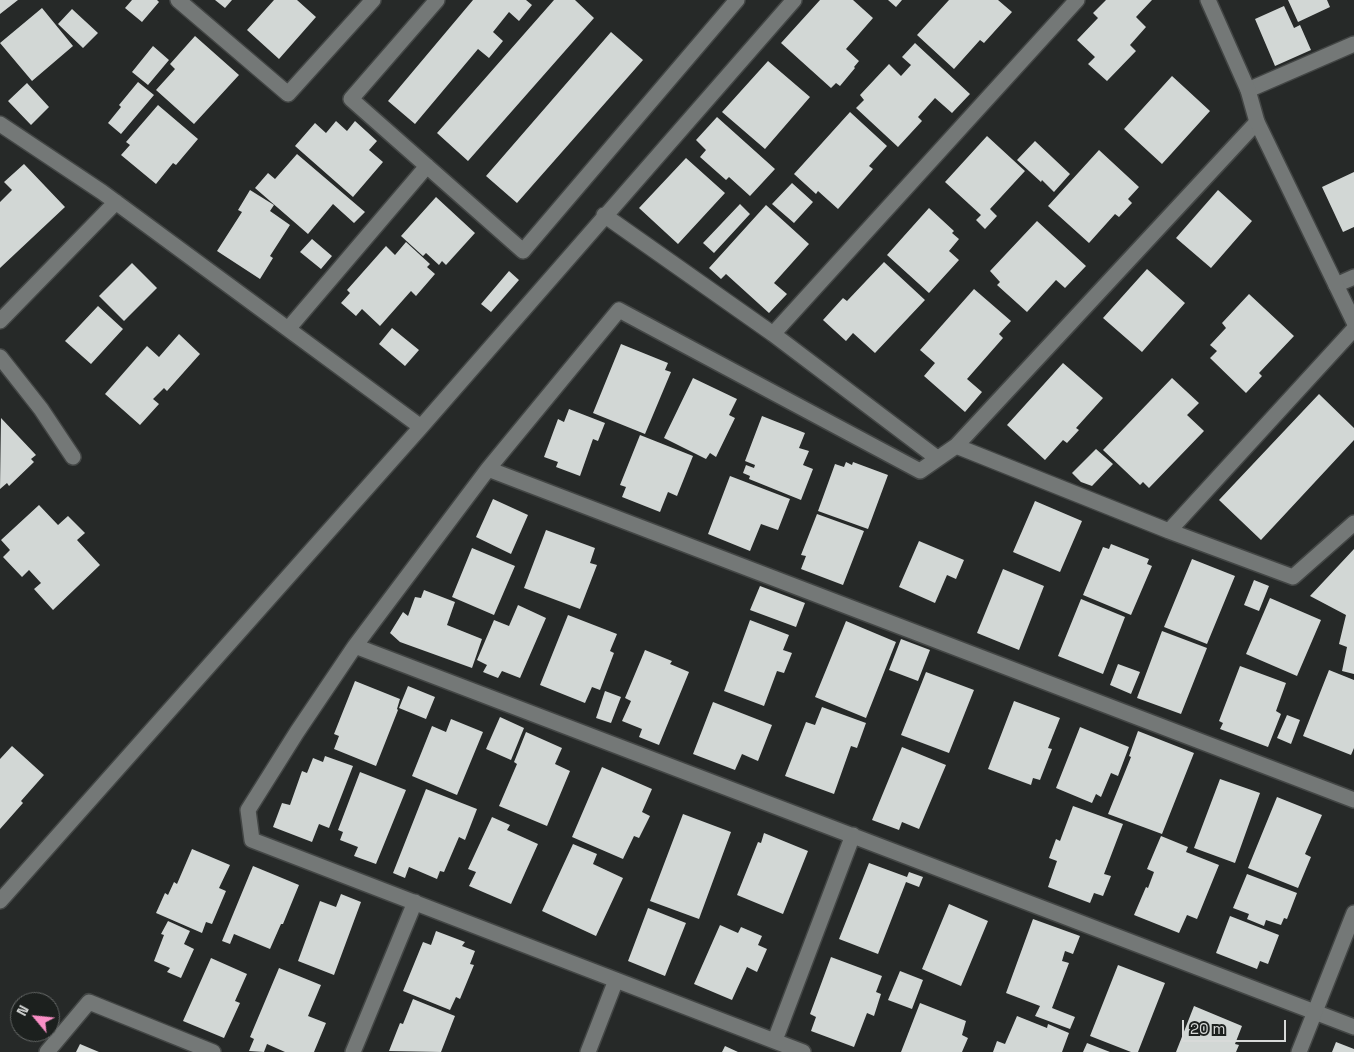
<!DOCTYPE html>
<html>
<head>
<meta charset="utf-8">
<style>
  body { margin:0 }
  #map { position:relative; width:1354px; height:1052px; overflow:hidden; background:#262928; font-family:"Space Grotesk",sans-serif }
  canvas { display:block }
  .north { position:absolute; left:10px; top:992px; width:50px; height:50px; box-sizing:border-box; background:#1c201e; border:1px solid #676a69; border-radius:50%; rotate:298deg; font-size:14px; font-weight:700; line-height:20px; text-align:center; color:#d8dad9 }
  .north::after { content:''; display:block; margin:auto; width:18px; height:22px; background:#fa8fc6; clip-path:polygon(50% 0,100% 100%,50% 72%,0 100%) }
  .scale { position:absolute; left:1182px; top:1020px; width:104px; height:22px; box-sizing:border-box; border:2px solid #d8dad9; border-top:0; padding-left:6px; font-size:15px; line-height:18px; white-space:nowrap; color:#d8dad9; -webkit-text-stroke:4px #1c201e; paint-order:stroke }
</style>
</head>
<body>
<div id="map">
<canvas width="1354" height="1052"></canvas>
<div class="north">N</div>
<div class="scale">20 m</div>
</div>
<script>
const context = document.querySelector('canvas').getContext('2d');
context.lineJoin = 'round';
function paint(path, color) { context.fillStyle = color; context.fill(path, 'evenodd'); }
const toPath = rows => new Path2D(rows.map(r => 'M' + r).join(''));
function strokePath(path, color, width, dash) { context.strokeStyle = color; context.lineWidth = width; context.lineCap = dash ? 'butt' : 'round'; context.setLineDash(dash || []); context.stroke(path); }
paint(toPath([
  [0,0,18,0,0,14],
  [132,0,157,0,159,2,142,22,125,8],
  [215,0,232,0,225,8],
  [274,0,297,0,316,17,279,59,247,30],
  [473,0,526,0,532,5,519,21,509,12,493,32,503,41,489,58,478,49,415,124,388,101],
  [554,0,575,0,594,18,468,161,437,133],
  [820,0,853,0,873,18,846,49,859,61,854,67,855,68,840,86,836,83,831,88,781,43],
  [888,0,902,0,896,7],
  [949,0,998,0,1012,12,984,43,980,40,954,69,917,35],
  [1106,0,1152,0,1136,17,1146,27,1130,45,1136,51,1107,81,1088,64,1095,57,1077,40,1098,18,1093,13],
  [1288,0,1327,0,1330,7,1298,22],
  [1284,6,1294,28,1300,25,1311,50,1275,66,1255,19],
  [42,8,73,46,32,81,0,43],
  [72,9,98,33,83,48,58,24],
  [611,32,643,60,517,203,486,176],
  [195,36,239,75,194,124,156,90,175,69,170,64],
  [915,43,970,94,952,113,935,98,918,117,922,121,898,147,856,108,864,100,860,95,889,64,901,76,911,65,902,57],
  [153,46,169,60,148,85,132,72],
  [768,61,810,97,765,149,722,112],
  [1172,76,1210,111,1162,164,1124,129],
  [138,82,154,95,121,134,108,123,121,107,119,105],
  [27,83,49,107,31,125,8,101],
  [158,105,198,139,176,165,173,163,156,184,121,155,130,145,126,142],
  [850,112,887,146,869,166,873,169,838,209,818,191,816,194,794,174],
  [717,117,775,169,750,196,729,177,726,180,700,157,706,150,696,140],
  [336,121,347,131,355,121,377,141,369,150,383,162,353,197,295,146,315,123,326,133],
  [987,136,1025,171,990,209,997,216,985,229,976,220,981,215,945,182],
  [1035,141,1070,174,1054,192,1042,180,1041,182,1017,160],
  [1099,150,1139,187,1128,199,1132,203,1119,217,1115,214,1089,243,1048,206],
  [297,154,365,212,354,223,333,204,308,234,255,188,268,173,275,179],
  [686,158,725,193,678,244,639,208],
  [24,164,65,207,0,268,0,202,12,190,4,182],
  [1354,172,1354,227,1343,232,1322,187],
  [792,183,813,202,794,223,772,204],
  [250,190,274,205,270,211,290,225,270,256,273,258,260,279,217,251,242,212,238,210],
  [1218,190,1252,221,1211,268,1176,238],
  [436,197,475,233,446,265,442,261,439,265,426,253,423,256,401,236],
  [740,204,750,214,714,253,703,243],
  [766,205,809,244,774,283,787,294,769,313,726,274,721,279,709,268],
  [929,208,954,231,952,233,959,239,949,251,959,260,929,293,887,255],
  [1037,221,1086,266,1065,288,1056,280,1027,312,997,285,1000,282,990,271],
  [312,239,332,256,321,269,300,252],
  [406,242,430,264,427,267,435,274,416,296,411,291,380,326,362,309,356,316,341,303,350,293,347,290,386,246,395,255],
  [884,262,925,300,875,353,853,333,846,341,823,320,843,298,847,301],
  [132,263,157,288,124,321,99,296],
  [1147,269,1185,303,1142,352,1103,318],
  [509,271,519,280,491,312,481,304],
  [974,289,1011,321,999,334,1003,338,967,379,982,392,965,412,924,376,935,363,920,350],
  [1249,294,1294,336,1259,373,1262,376,1246,393,1210,358,1217,351,1210,345,1226,328,1222,323],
  [98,306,123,329,91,364,65,341],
  [392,328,419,350,405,366,379,344],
  [179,334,200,354,167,391,164,388,153,399,159,404,140,425,105,394,147,346,159,357],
  [621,344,668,363,665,370,671,372,645,434,593,413],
  [1063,363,1103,398,1076,428,1079,430,1067,443,1063,440,1045,460,1007,425],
  [693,378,737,399,729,415,735,418,716,457,710,453,706,459,664,438],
  [1172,378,1199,403,1187,415,1204,431,1149,488,1143,482,1140,485,1103,450],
  [1319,394,1354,428,1354,440,1261,540,1219,500],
  [569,409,605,423,598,441,593,439,580,476,556,467,558,462,544,457,558,419,564,422],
  [762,416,805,433,799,448,809,451,803,465,813,469,801,500,749,479,750,476,743,473,746,465,754,468,755,465,745,461],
  [1,418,36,455,31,459,34,462,9,486,7,483,0,489],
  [640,435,693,456,677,496,668,492,660,512,622,497,626,487,620,485],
  [1096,449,1113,464,1092,486,1081,482,1072,473],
  [846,462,852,465,853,462,888,475,868,529,818,511,835,464,844,467],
  [730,476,790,499,778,530,761,524,750,551,708,534],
  [493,499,528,515,511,554,476,537],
  [1035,501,1082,521,1060,572,1013,552],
  [39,505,58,525,68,516,85,533,77,540,100,565,53,610,34,589,41,583,29,570,22,577,3,557,10,550,1,540],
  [817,514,864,531,843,585,801,569,806,556,801,555],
  [546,530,595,548,590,563,597,565,580,609,524,588],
  [919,541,964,560,956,579,947,575,935,603,899,587],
  [1111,544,1149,559,1147,564,1152,566,1131,615,1083,595,1103,547,1109,549],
  [472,548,515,566,494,615,452,597],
  [1354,549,1354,674,1342,671,1347,647,1339,644,1346,615,1310,596],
  [1192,559,1235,576,1207,644,1164,627],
  [1003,569,1044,586,1019,650,977,633],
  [1254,580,1269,586,1259,611,1244,605],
  [760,586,805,603,796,627,750,610],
  [424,590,455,602,447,625,482,639,472,668,400,642,390,633,403,612,408,616,415,597,421,598],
  [1270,598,1321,620,1297,676,1246,654],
  [1081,599,1125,617,1103,674,1058,656],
  [518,605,546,618,520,678,502,671,498,678,483,672,487,665,477,660,494,620,509,626],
  [568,615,617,634,610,651,614,653,600,690,592,687,585,703,540,685],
  [750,620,789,635,783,650,792,653,784,673,777,671,764,706,724,691],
  [846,621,896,642,866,718,815,697],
  [1162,631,1207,648,1181,714,1137,698],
  [901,639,930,650,918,681,889,670],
  [645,650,672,661,670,664,689,672,659,745,639,737,642,729,622,721,631,701,625,698],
  [1118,664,1140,672,1131,694,1110,685],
  [1240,666,1286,683,1276,711,1281,714,1268,747,1220,729,1223,723,1219,721],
  [1329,670,1354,680,1354,748,1351,755,1303,736],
  [926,672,974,690,949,753,901,735],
  [355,681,400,699,397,709,398,710,376,766,334,749,339,736,334,734],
  [408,686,435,697,426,719,399,708],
  [605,691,621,697,611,723,596,718],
  [1014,701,1060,718,1048,748,1052,749,1040,780,1033,778,1031,785,988,769],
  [713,702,772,725,758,761,742,754,735,770,693,754],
  [822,707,866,723,857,748,851,746,834,794,785,776,806,722,815,725],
  [1287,715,1300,720,1291,744,1277,738],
  [500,717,524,728,511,760,486,749],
  [451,719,483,732,457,795,412,776,432,726,446,732],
  [1080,727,1129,747,1118,776,1111,773,1101,797,1096,794,1092,803,1056,788],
  [1138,731,1194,753,1162,834,1108,814,1131,757,1129,756],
  [526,732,562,748,555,764,570,771,547,826,499,806,517,764,514,762],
  [12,746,44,775,21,801,23,803,0,829,0,759],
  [902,747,946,765,919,829,902,822,899,830,872,820],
  [325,756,353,766,329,828,319,824,312,842,273,827,282,803,290,805,302,771,307,773,313,758,323,762],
  [602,767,652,789,642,812,650,816,639,838,634,836,623,859,572,837],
  [360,772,406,790,376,864,354,856,358,847,340,840,343,832,338,830],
  [1220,779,1260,793,1235,863,1194,848],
  [426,789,477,809,465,840,459,837,444,872,440,871,437,879,409,867,405,878,393,873],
  [1277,797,1322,815,1305,854,1311,857,1298,888,1248,868],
  [1073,806,1123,824,1104,874,1111,876,1103,896,1094,893,1090,903,1048,887,1057,861,1049,858,1056,839,1060,841],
  [683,814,731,832,699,919,650,901],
  [492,817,510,825,507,830,538,844,511,904,469,886,476,872,468,869],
  [764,833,808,851,783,914,737,895,758,842,761,843],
  [1161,836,1188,847,1186,852,1219,865,1197,919,1187,915,1179,933,1134,915,1146,887,1148,888,1154,872,1147,869],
  [573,844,597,854,593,864,623,878,596,936,542,911],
  [192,849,230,865,219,888,226,891,212,924,206,922,202,933,156,913,165,893,168,895,174,882,177,884],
  [869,863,907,877,909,872,923,877,919,887,906,882,878,954,839,939],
  [253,866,299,885,283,924,281,924,270,949,234,934,230,944,222,941],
  [1247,874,1297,893,1287,919,1284,918,1281,925,1266,920,1264,926,1247,919,1249,914,1233,908],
  [341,894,361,902,334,975,298,961,320,901,336,907],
  [949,904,988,921,961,986,922,969],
  [648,908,686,923,665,976,628,961],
  [1230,916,1279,935,1268,964,1260,961,1257,969,1216,953],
  [1033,919,1080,936,1073,954,1065,951,1062,961,1069,963,1052,1008,1075,1017,1070,1029,1035,1016,1040,1006,1006,993],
  [168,921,190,931,184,944,194,949,181,978,167,972,170,968,154,961,164,935,161,934],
  [720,925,738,933,741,927,762,936,758,945,767,949,757,972,747,967,732,1000,694,984],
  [436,931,465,942,462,946,475,951,470,964,474,965,460,999,456,997,450,1010,403,991,423,942,431,945],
  [831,957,882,976,876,992,881,994,874,1016,867,1013,854,1047,811,1031,816,1017,810,1014],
  [211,958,247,974,235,1001,240,1003,224,1038,183,1021],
  [1118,965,1165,983,1138,1052,1131,1052,1090,1036],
  [279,968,321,985,308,1016,326,1023,314,1052,285,1052,267,1044,264,1052,249,1051,254,1039,250,1037],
  [900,971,923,980,912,1009,888,1000],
  [413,999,455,1016,441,1052,389,1051,400,1023,403,1024],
  [920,1003,966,1021,962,1035,968,1038,962,1052,901,1052],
  [1194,1006,1242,1026,1235,1044,1239,1045,1236,1052,1176,1052],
  [1017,1016,1047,1028,1048,1024,1069,1033,1062,1052,993,1052,997,1041,1005,1044],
  [1336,1042,1354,1049,1354,1052,1332,1052],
  [1087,1043,1110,1052,1083,1052],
  [80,1044,99,1052,76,1052],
  [725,1046,738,1052,722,1052]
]), '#d2d7d5');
const street = toPath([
  [178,0,288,94,373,0],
  [437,0,351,99,523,251,737,0],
  [1248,90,1354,44],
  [0,124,102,192,421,427],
  [604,215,773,334,937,458],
  [1336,285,1354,277],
  [0,321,116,202],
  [288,329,427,166],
  [773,334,1077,0],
  [0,357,41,409,73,457],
  [956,446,1169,531,1293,577,1354,523],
  [488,469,1354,800],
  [1169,531,1354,329],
  [355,646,1354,1027],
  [0,901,421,427,794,0],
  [775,1040,853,835],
  [47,1052,89,1002,213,1052],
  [353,1052,415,902],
  [588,1052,616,980],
  [803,1052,252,840,248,810,297,732,355,646,488,469,619,310,920,471,956,446,1257,122]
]);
const secondary = toPath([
  [1208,0,1248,90,1257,122,1354,322],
  [1299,1052,1354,913]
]);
strokePath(street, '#434645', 18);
strokePath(secondary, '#434645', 18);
strokePath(street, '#747877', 15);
strokePath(secondary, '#747877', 15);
</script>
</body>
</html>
